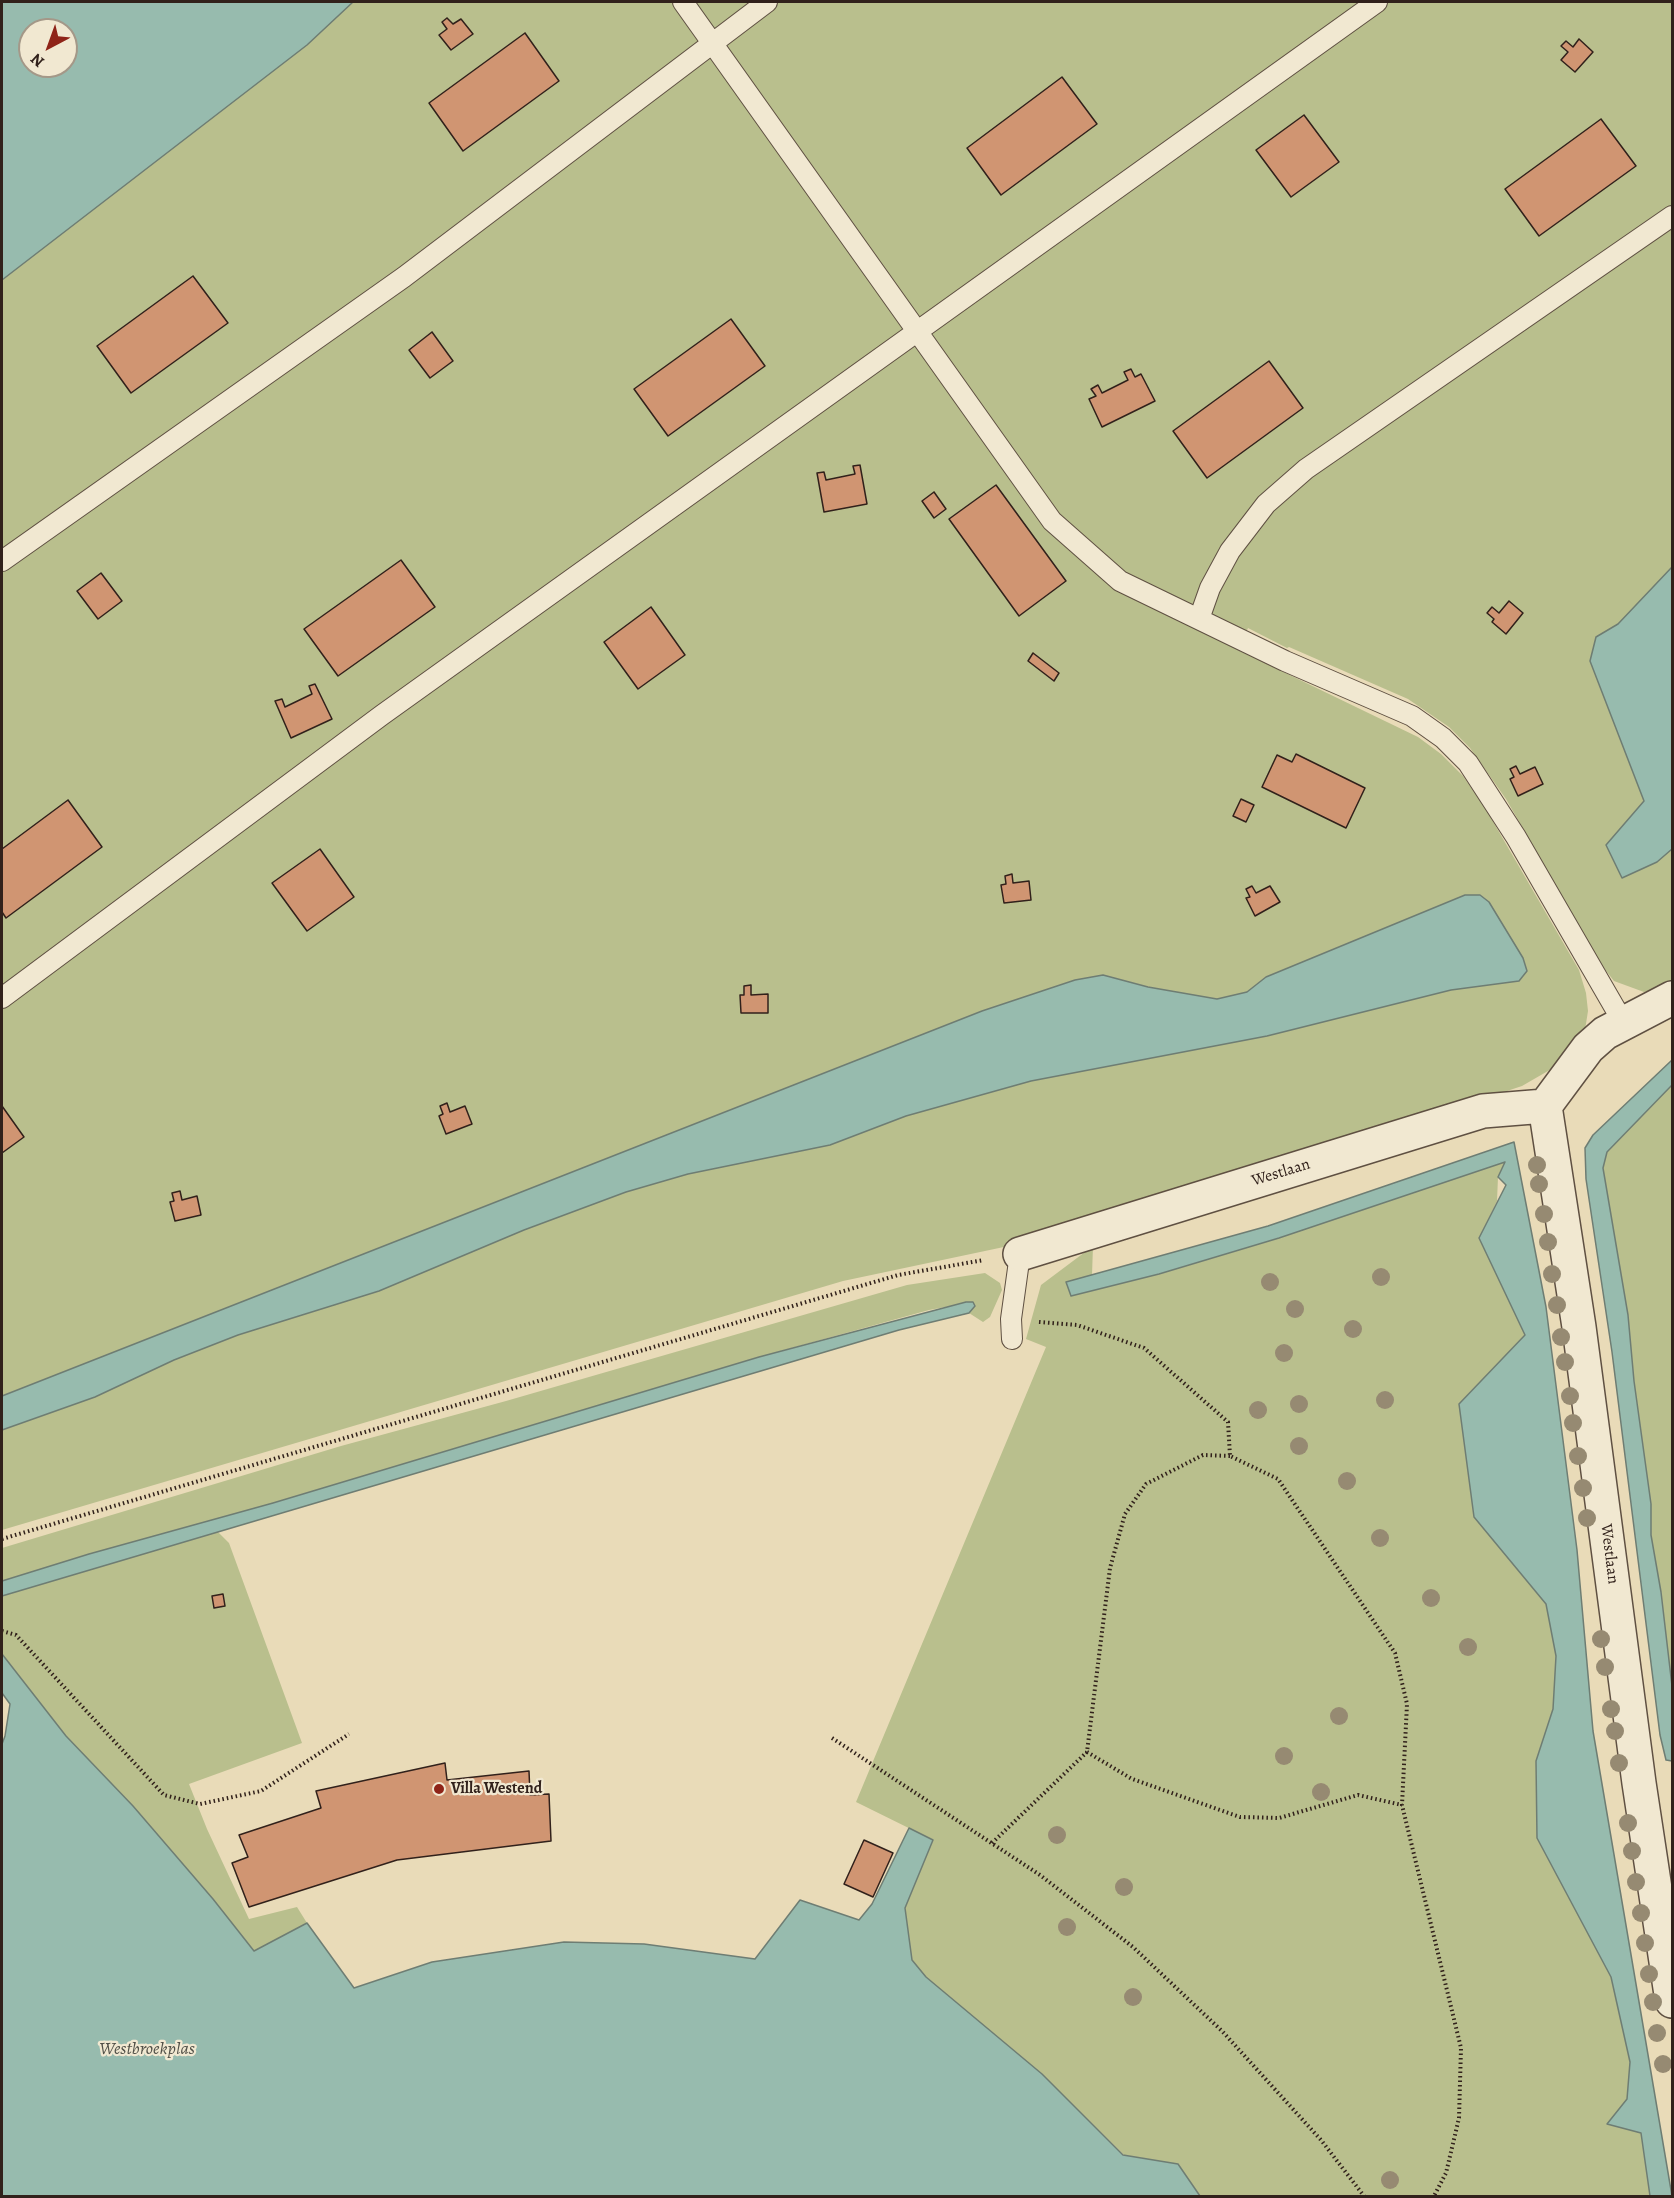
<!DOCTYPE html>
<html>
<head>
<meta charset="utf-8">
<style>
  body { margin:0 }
  #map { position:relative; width:1674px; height:2198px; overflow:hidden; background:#e9dbb8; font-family:Alegreya,serif }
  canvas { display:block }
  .frame { position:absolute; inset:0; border:3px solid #31211b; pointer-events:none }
  .north { position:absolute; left:18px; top:18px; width:60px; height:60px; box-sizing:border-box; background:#f1e8d1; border:2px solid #a49888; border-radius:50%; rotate:221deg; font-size:16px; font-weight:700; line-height:24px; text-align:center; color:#31211b }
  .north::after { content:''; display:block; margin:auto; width:21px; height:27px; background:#8f2418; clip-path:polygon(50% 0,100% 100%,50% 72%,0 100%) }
</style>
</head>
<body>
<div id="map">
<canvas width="1674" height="2198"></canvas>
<div class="frame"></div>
<div class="north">N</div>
</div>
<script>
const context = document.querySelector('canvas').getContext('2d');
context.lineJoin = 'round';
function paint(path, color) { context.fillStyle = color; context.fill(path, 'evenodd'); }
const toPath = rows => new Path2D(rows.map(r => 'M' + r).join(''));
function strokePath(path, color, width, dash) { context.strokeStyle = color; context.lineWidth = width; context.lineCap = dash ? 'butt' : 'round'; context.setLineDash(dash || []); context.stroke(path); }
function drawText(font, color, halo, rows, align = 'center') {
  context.font = font + ' Alegreya,serif'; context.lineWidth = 4.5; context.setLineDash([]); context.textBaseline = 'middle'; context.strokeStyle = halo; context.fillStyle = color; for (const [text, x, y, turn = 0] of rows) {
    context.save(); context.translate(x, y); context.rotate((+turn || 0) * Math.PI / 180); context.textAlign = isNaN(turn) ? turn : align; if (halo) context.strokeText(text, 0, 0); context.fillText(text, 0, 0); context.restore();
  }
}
paint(toPath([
  [2,2,1672,2,1672,986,1644,992,1614,981,1603,967,1506,799,1470,748,1449,727,1408,699,1289,647,1287,648,1248,628,1238,650,1418,737,1441,754,1463,776,1484,806,1579,970,1586,993,1588,1011,1585,1030,1560,1064,1522,1086,1413,1122,1018,1244,843,1281,2,1530],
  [30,30,66,30,66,66,30,66],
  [1672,1085,1672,1686,1661,1592,1651,1535,1651,1504,1634,1381,1628,1315,1603,1168,1607,1152],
  [1505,1161,1498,1177,1497,1201,1479,1238,1525,1335,1459,1404,1474,1517,1546,1604,1556,1656,1553,1709,1536,1761,1537,1838,1611,1977,1630,2062,1627,2099,1641,2133,1650,2196,1200,2196,1178,2164,1124,2155,1042,2074,926,1977,911,1960,905,1908,933,1840,856,1802,1046,1347,1026,1339,1041,1285,1093,1246,1092,1275,1067,1282,1071,1296,1159,1274,1279,1238],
  [985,1273,1000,1283,1002,1290,990,1317,983,1322,969,1313,973,1302,929,1310,759,1357,273,1503,2,1581,2,1548,341,1446,506,1401,907,1285],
  [217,1531,229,1543,302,1743,189,1784,207,1829,249,1919,297,1907,307,1923,254,1951,213,1899,133,1806,66,1736,2,1654,2,1596]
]), '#b9bf8d');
const water = toPath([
  [2,2,353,2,307,45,2,280,2,2],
  [30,30,66,30,66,66,30,66,30,30],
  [1672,567,1672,849,1657,862,1622,878,1606,845,1644,801,1590,661,1596,637,1618,624,1672,567],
  [1465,895,1480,895,1489,902,1523,958,1527,971,1519,981,1451,990,1267,1036,1031,1081,906,1116,830,1145,688,1174,626,1192,524,1230,379,1291,238,1335,174,1360,95,1397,2,1430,2,1396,982,1011,1075,980,1103,975,1148,987,1217,999,1247,992,1266,977,1465,895],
  [1672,1060,1672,1085,1607,1152,1603,1168,1628,1315,1634,1381,1651,1504,1651,1535,1661,1592,1672,1686,1672,1761,1666,1760,1660,1735,1612,1352,1586,1179,1585,1148,1593,1135,1672,1060],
  [1514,1142,1546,1307,1577,1550,1593,1731,1672,2196,1650,2196,1641,2133,1607,2124,1627,2099,1630,2062,1611,1977,1537,1838,1536,1761,1553,1709,1556,1656,1546,1604,1474,1517,1459,1404,1525,1335,1479,1238,1506,1185,1498,1177,1505,1162,1279,1238,1159,1274,1071,1296,1066,1282,1268,1226,1514,1142],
  [966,1302,973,1302,975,1306,969,1313,899,1330,2,1596,2,1581,89,1554,273,1503,759,1357,966,1302],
  [2,1654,66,1736,133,1806,213,1899,254,1951,307,1923,354,1988,432,1962,564,1942,644,1944,755,1959,800,1900,859,1920,872,1904,909,1828,933,1840,905,1908,912,1960,926,1977,1042,2074,1123,2155,1178,2164,1200,2196,2,2196,2,1744,5,1736,10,1704,2,1693,2,1654]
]);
paint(water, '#97bbae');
strokePath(water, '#6e7d73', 1.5);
const building = toPath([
  [447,18,453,24,461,19,473,34,451,50,439,35,447,29,442,22,447,18],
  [525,33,559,81,463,151,429,103,525,33],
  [1579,39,1593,52,1575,72,1561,60,1568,52,1561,46,1566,41,1573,47,1579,39],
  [1062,77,1097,124,1001,195,967,148,1062,77],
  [1304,115,1339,162,1291,197,1256,150,1304,115],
  [1601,119,1636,166,1539,236,1505,189,1601,119],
  [193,276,228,323,131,393,97,346,193,276],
  [731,319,765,366,668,436,634,389,731,319],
  [432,332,453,361,430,378,409,350,432,332],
  [1269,361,1303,408,1207,478,1173,431,1269,361],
  [1131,369,1135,377,1141,374,1155,401,1102,427,1089,399,1096,396,1091,389,1098,385,1102,393,1128,380,1124,372,1131,369],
  [860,465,867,504,824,512,817,473,824,472,826,480,855,474,853,466,860,465],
  [996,485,1066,581,1019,616,949,519,996,485],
  [934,492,946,509,934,518,922,501,934,492],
  [401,560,435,607,338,676,304,629,401,560],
  [101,573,122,601,98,619,77,591,101,573],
  [1509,601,1523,613,1506,634,1492,622,1494,619,1487,613,1492,607,1499,613,1509,601],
  [651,607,685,655,638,689,604,642,651,607],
  [1033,653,1059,673,1054,681,1028,661,1033,653],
  [315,684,332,719,291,738,275,701,282,699,285,707,312,694,309,686,315,684],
  [1296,754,1365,788,1346,828,1262,787,1277,755,1292,762,1296,754],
  [1516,766,1520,774,1535,767,1543,784,1518,796,1510,779,1514,777,1510,769,1516,766],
  [1241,799,1254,805,1246,822,1233,816,1241,799],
  [68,800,102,847,6,918,2,912,2,849,68,800],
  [320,849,354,897,307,931,272,883,320,849],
  [1012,874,1013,883,1029,881,1031,900,1004,903,1001,885,1006,884,1005,876,1012,874],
  [1252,886,1256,893,1270,886,1280,902,1255,916,1246,898,1250,897,1246,889,1252,886],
  [751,985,751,995,768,994,768,1013,741,1013,740,995,744,995,744,986,751,985],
  [447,1103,450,1112,465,1106,472,1124,446,1134,439,1116,443,1114,440,1106,447,1103],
  [2,1106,24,1137,2,1153,2,1106],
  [180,1191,182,1200,197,1196,201,1215,175,1221,170,1202,174,1201,172,1193,180,1191],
  [223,1594,225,1606,214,1608,212,1596,223,1594],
  [445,1763,447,1780,529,1771,530,1795,549,1794,551,1841,397,1860,249,1907,232,1863,248,1857,239,1835,321,1808,316,1791,445,1763],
  [864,1840,893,1853,873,1897,844,1884,864,1840]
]);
paint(building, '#d09572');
strokePath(building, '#31211b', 1.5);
const lane = toPath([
  [683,2,1052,521,1120,581,1285,661,1412,716,1443,738,1468,763,1516,837,1623,1022],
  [2,561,404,277,767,2],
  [1199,619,1210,588,1230,551,1266,504,1306,469,1672,216],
  [2,998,382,715,1377,2],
  [1012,1339,1011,1319,1020,1254]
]);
const street = toPath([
  [1672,998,1605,1033,1588,1048,1545,1106,1579,1327,1639,1783,1672,2001],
  [1020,1254,1483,1111,1545,1106]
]);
strokePath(lane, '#5f5042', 22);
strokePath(street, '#5f5042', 36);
strokePath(toPath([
  [1039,1322,1077,1325,1144,1348,1228,1422,1230,1456,1278,1479,1395,1653,1407,1704,1402,1805,1461,2048,1459,2118,1446,2173,1434,2196],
  [1230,1456,1203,1455,1146,1484,1125,1514,1110,1568,1087,1752,1132,1779,1240,1817,1279,1818,1358,1795,1402,1805],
  [2,1539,898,1275,984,1260],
  [2,1631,16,1635,164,1795,200,1804,261,1791,349,1734],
  [832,1738,1040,1875,1133,1947,1222,2031,1321,2140,1364,2196],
  [992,1843,1087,1752]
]), '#31211b', 4, [1.5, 3]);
strokePath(lane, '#f1e8d1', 20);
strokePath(street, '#f1e8d1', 33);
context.fillStyle = '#968a72';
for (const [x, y] of [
  [1537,1165],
  [1539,1184],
  [1544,1214],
  [1548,1242],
  [1552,1274],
  [1381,1277],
  [1270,1282],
  [1557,1305],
  [1295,1309],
  [1353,1329],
  [1561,1337],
  [1284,1353],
  [1565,1362],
  [1570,1396],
  [1385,1400],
  [1299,1404],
  [1258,1410],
  [1573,1423],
  [1299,1446],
  [1578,1456],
  [1347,1481],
  [1583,1488],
  [1587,1518],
  [1380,1538],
  [1431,1598],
  [1601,1639],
  [1468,1647],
  [1605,1667],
  [1611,1709],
  [1339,1716],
  [1615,1731],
  [1284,1756],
  [1619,1763],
  [1321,1792],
  [1628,1823],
  [1057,1835],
  [1632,1851],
  [1636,1882],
  [1124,1887],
  [1641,1913],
  [1067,1927],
  [1645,1943],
  [1649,1974],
  [1133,1997],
  [1653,2002],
  [1657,2033],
  [1663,2064],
  [1390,2180]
]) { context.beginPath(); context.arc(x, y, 9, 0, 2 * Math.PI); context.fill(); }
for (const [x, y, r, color] of [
  [439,1789,6,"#8f2418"]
]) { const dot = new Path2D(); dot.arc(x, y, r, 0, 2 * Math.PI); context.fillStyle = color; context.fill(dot); strokePath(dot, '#f1e8d1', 2); }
drawText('16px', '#31211b', '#f1e8d1', [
  ["Westlaan",1281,1173,-17],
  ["Westlaan",1609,1554,83]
]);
drawText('bold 16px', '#31211b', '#f1e8d1', [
  ["Villa Westend",451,1789]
], 'left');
drawText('italic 18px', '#504f47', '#f1e8d1', [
  ["Westbroekplas",147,2050]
]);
</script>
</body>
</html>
